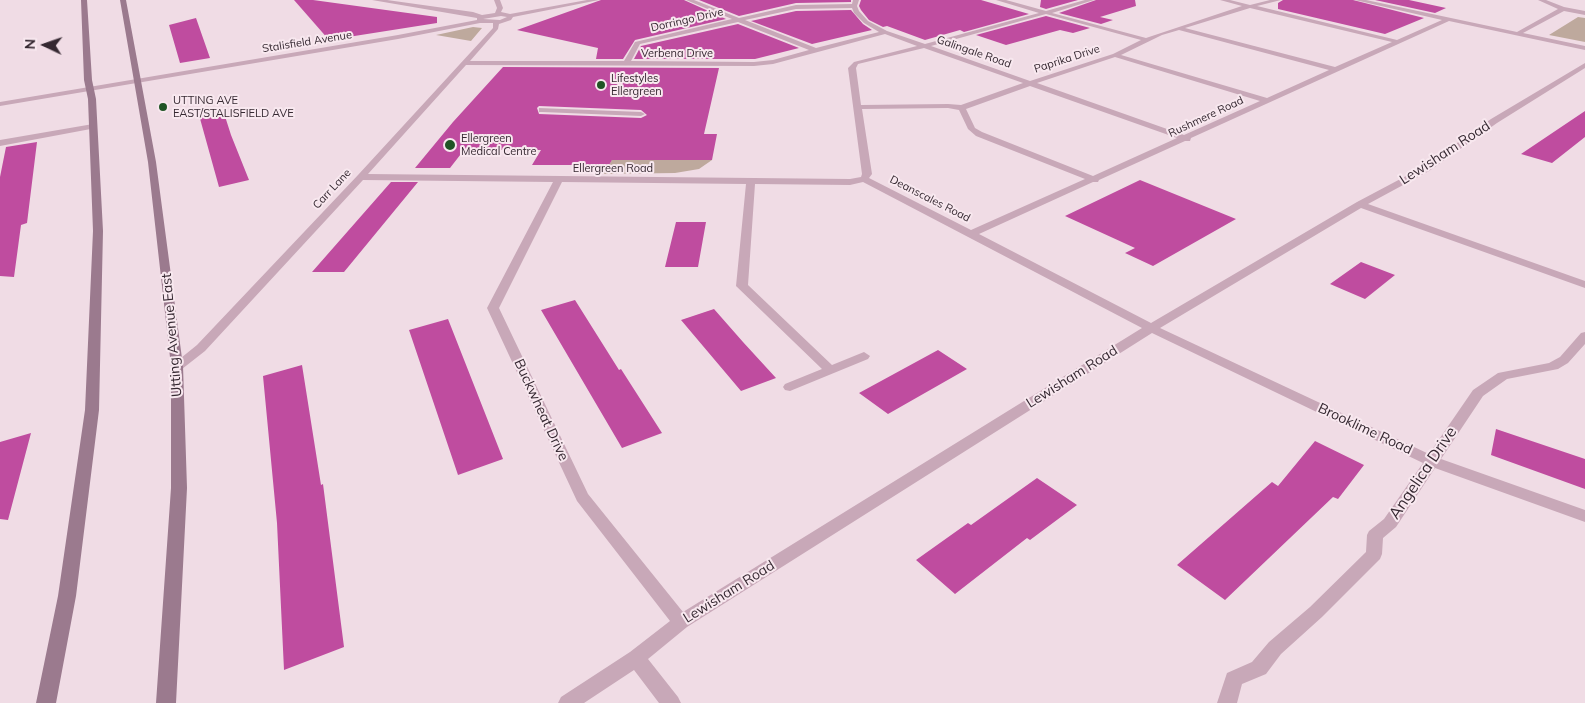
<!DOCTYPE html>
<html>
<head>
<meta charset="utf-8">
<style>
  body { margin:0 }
  #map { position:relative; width:1585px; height:703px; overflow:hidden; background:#f0dce5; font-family:Mulish,sans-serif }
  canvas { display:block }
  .north { position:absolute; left:20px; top:20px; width:50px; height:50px; -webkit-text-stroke:4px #f8e8ef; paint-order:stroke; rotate:273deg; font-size:14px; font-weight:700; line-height:20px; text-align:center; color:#352831 }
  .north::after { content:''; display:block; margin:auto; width:18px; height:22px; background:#352831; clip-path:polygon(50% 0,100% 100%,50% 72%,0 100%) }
</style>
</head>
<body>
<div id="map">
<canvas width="1585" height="703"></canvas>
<div class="north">N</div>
</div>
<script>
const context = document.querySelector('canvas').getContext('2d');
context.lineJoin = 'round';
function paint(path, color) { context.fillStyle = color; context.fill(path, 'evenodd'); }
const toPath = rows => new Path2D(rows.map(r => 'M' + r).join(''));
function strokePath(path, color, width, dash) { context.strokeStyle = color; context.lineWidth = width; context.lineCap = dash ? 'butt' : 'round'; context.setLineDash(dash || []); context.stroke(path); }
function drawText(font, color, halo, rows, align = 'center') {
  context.font = font + ' Mulish,sans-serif'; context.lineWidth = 4; context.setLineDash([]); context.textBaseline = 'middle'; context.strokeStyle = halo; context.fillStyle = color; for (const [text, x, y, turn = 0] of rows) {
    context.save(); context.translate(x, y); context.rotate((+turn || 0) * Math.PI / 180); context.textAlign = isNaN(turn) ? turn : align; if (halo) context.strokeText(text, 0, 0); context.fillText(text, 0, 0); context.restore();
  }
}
paint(toPath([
  [1578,17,1585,18,1585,42,1549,35],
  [473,27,482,28,471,41,436,35],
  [612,160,712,160,699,169,675,173,603,174]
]), '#bea99d');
paint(toPath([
  [294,0,313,0,437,17,437,23,329,40],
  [601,0,684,0,726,19,635,40,623,59,596,59,598,48,517,30],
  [699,0,851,0,851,2,796,3,739,16],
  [861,0,981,0,1029,14,964,32,960,30,925,40,887,26,883,27,869,20,861,10,859,6],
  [1041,0,1078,0,1046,9,1040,7],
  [1096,0,1135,0,1136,6,1100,17,1113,20,1101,24,1059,13],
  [1283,0,1353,0,1424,18,1385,34,1278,9,1278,3],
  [1375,0,1409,0,1446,8,1435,13],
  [851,10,863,24,872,30,812,44,751,21,796,11],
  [1046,16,1090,28,1073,33,1060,30,1006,45,976,35],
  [196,18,210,58,180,63,169,25],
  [738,24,799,48,755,59,634,59,641,46],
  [503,67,719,68,704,134,717,134,712,160,612,160,609,165,532,165,541,150,464,150,450,168,415,168,453,122],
  [539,106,641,110,647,115,641,118,539,114,537,108],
  [223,110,231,135,249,180,219,187,199,115],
  [1585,111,1585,137,1552,163,1521,154],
  [37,142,27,223,21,225,14,277,0,276,0,177,6,147],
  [1140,180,1236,219,1153,266,1125,253,1135,248,1065,216],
  [391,182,418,182,344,272,312,272],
  [676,222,706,222,698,267,665,267],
  [1361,262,1395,275,1365,299,1330,284],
  [575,300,619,370,621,369,662,433,622,448,541,310],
  [714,309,743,342,776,378,741,391,681,320],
  [448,319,503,459,458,475,409,330],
  [938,350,967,369,888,414,859,393],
  [302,365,321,485,323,484,344,647,284,670,277,523,263,376],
  [1496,429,1585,459,1585,489,1491,455],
  [31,433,8,520,0,519,0,442],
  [1315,441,1364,465,1338,499,1333,497,1225,600,1177,565,1272,482,1278,486],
  [1037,478,1077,505,1030,540,1027,538,955,594,916,560,968,523,971,525]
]), '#bf4c9f');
paint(toPath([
  [372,0,387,0,473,12,482,15,495,13,497,8,494,0,500,0,503,8,501,12,510,14,587,0,599,0,513,17,511,20,499,24,498,29,470,61,624,61,635,42,732,19,686,0,694,0,739,18,796,5,852,4,853,0,859,0,857,6,859,11,868,21,887,31,925,44,1039,13,996,0,1006,0,1046,11,1085,0,1094,0,1052,13,1146,38,1242,6,1220,0,1230,0,1250,5,1270,0,1281,0,1257,6,1397,40,1442,20,1355,0,1366,0,1517,32,1558,9,1538,0,1546,0,1564,7,1585,11,1585,15,1564,11,1523,33,1585,46,1585,50,1449,21,1191,138,1190,141,1185,141,1099,180,1098,182,1093,182,979,234,1151,323,1357,202,1423,167,1491,119,1585,63,1585,68,1497,123,1429,171,1368,204,1585,281,1585,288,1361,208,1160,328,1429,454,1473,390,1498,373,1549,363,1560,357,1581,333,1585,332,1585,344,1568,363,1558,369,1507,379,1483,396,1441,459,1585,510,1585,522,1435,468,1396,527,1383,538,1382,554,1380,559,1322,617,1281,654,1266,674,1242,684,1237,703,1217,703,1227,673,1252,662,1269,642,1310,607,1366,552,1367,535,1369,531,1384,519,1423,463,1152,333,687,627,648,659,678,697,681,703,659,703,634,670,584,703,558,703,561,697,630,652,670,621,577,501,487,308,553,182,363,180,205,351,182,369,172,369,171,366,197,345,358,175,493,28,493,23,480,23,398,39,0,106,0,102,398,35,477,20,477,18,372,0],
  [852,8,854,13,864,23,879,32,816,48,745,20,796,9,852,8],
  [1250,8,1392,42,1335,67,1185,28,1250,8],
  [1046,14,1141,40,1113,54,1030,81,931,46,1046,14],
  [501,16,507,17,500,20,483,19,501,16],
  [738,22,809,50,773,60,754,62,631,61,640,44,738,22],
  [1179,30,1329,70,1267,98,1121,55,1162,35,1179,30],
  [885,34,917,46,854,62,848,68,862,174,861,177,850,179,368,174,466,65,754,66,773,64,885,34],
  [924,48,1023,83,961,105,948,104,861,105,856,68,858,64,924,48],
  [1115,57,1260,101,1184,135,1037,83,1115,57],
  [1030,86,1177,138,1093,176,982,132,975,128,966,109,1030,86],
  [948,108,959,110,968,129,976,136,1085,179,971,230,869,178,872,174,862,109,948,108],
  [562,182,746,184,736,286,822,369,785,384,783,387,785,390,790,391,868,359,870,356,864,352,832,365,748,285,755,184,850,185,863,182,1142,328,683,612,588,494,499,308,562,182],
  [539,108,641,112,645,114,641,116,542,112,539,112,539,108],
  [93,124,96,124,96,128,0,146,0,140,93,124]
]), '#c8a8b8');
paint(toPath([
  [81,0,87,0,92,80,96,99,103,231,99,410,76,596,56,703,36,703,58,596,85,410,93,231,88,99,84,80,81,0],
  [120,0,126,0,156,162,183,366,187,488,176,703,156,703,171,488,171,366,148,162,120,0]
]), '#9b7a8e');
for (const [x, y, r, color] of [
  [601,85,5,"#205425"],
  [163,107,5,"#205425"],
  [450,145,6,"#205425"]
]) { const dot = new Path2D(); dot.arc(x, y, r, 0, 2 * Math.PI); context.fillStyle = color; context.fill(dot); strokePath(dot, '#f8e8ef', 2); }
drawText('11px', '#352831', '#f8e8ef', [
  ["Dorringo Drive",687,20,-13],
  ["Stalisfield Avenue",307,42,-9],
  ["Galingale Road",974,52,19],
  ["Verbena Drive",677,54],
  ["Paprika Drive",1067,59,-18],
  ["Rushmere Road",1206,117,-25],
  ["Ellergreen Road",613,169],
  ["Carr Lane",332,189,-47],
  ["Deanscales Road",930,199,27]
]);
drawText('11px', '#352831', '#f8e8ef', [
  ["Lifestyles",611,79],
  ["Ellergreen",611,92],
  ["UTTING AVE",173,101],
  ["EAST/STALISFIELD AVE",173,114],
  ["Ellergreen",461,139],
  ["Medical Centre",461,152]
], 'left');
drawText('14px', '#352831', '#f8e8ef', [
  ["Lewisham Road",1445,153,-33],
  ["Utting Avenue East",172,335,-95],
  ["Lewisham Road",1072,377,-32],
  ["Buckwheat Drive",541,410,65],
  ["Brooklime Road",1365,429,25],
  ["Lewisham Road",729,592,-32]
]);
drawText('16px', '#352831', '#f8e8ef', [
  ["Angelica Drive",1423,473,-56]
]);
</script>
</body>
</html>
